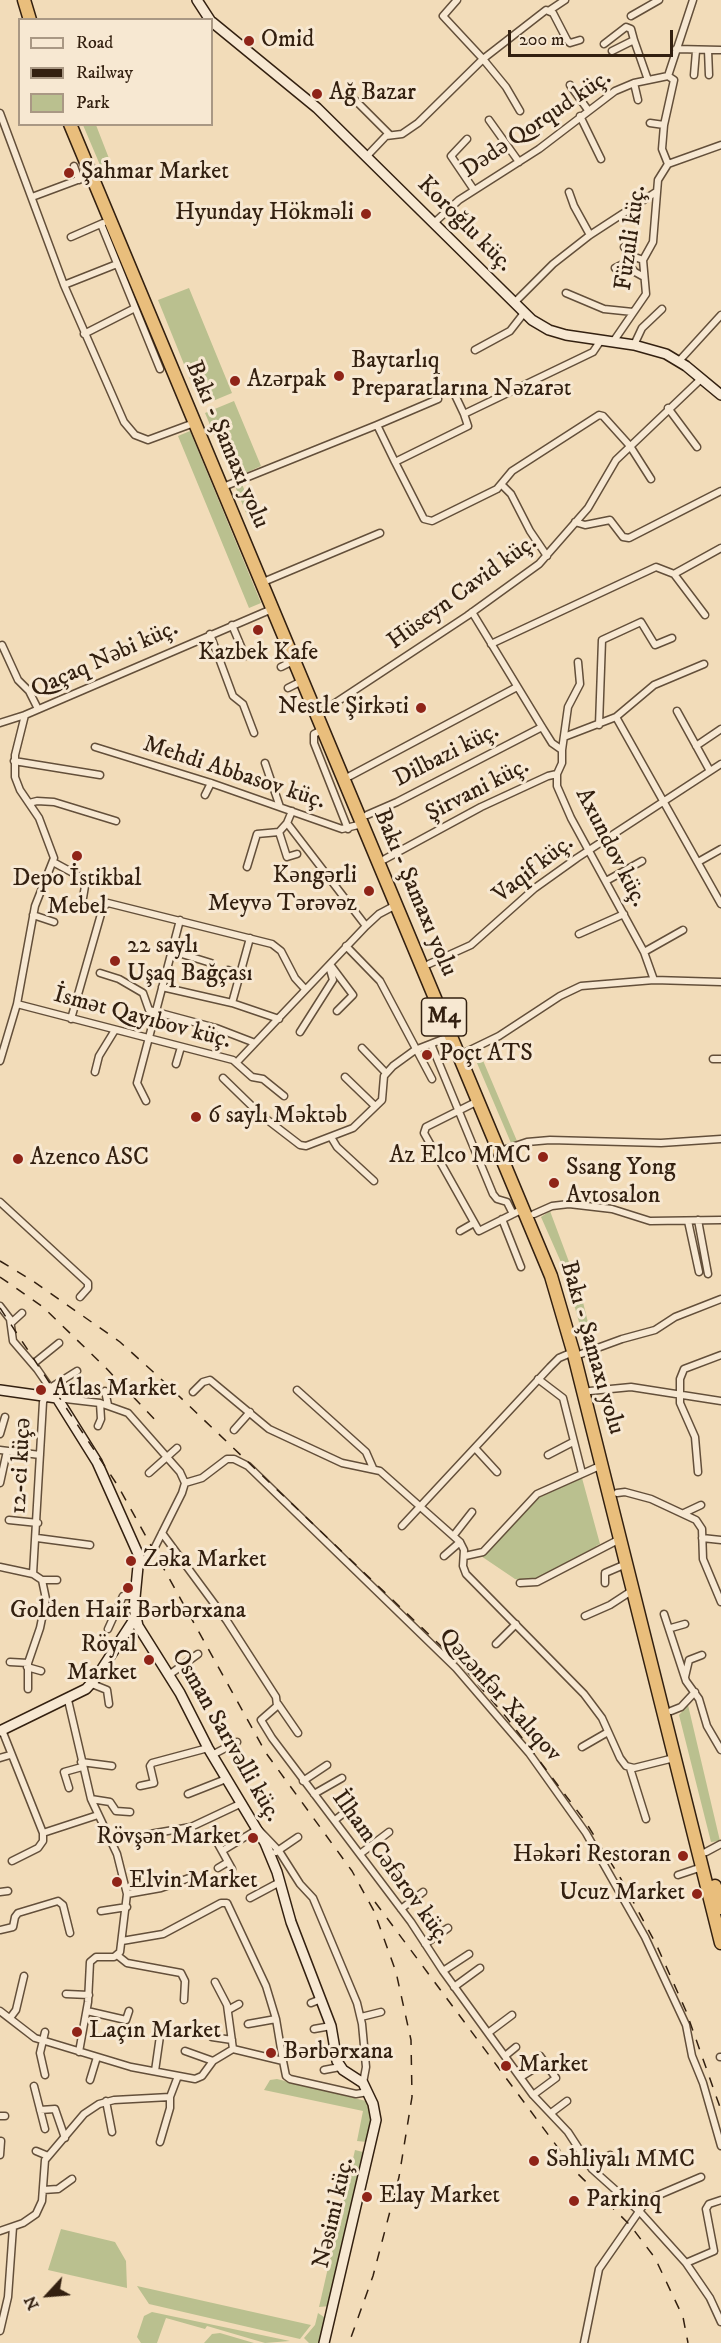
<!DOCTYPE html>
<html>
<head>
<meta charset="utf-8">
<style>
  body { margin:0 }
  #map { position:relative; width:721px; height:2343px; overflow:hidden; background:#f2dcb9; font-family:"IM FELL DW Pica",serif }
  canvas { display:block }
  .legend { position:absolute; left:18px; top:18px; width:195px; height:108px; box-sizing:border-box; background:#f7e8d2; border:2px solid #a99884; margin:0; padding:8px 10px; list-style:none; font-size:18px; color:#332010 }
  .legend li { display:flex; align-items:center; gap:12px; height:30px }
  .legend b { width:30px; border:2px solid #a99884 }
  .north { position:absolute; left:18px; top:2265px; width:60px; height:60px; -webkit-text-stroke:4px #f7e8d2; paint-order:stroke; rotate:244deg; font-size:16px; font-weight:700; line-height:24px; text-align:center; color:#332010 }
  .north::after { content:''; display:block; margin:auto; width:21px; height:27px; background:#332010; clip-path:polygon(50% 0,100% 100%,50% 72%,0 100%) }
  .scale { position:absolute; left:508px; top:30px; width:165px; height:27px; box-sizing:border-box; border:3px solid #332010; border-top:0; padding-left:8px; font-size:18px; line-height:21px; white-space:nowrap; color:#332010; -webkit-text-stroke:4px #f7e8d2; paint-order:stroke }
</style>
</head>
<body>
<div id="map">
<canvas width="721" height="2343"></canvas>
<ul class="legend">
<li><b style="height:8px;background:#f7e8d2"></b>Road</li>
<li><b style="height:8px;background:#332010"></b>Railway</li>
<li><b style="height:16px;background:#bac08f"></b>Park</li>
</ul>
<div class="north">N</div>
<div class="scale">200 m</div>
</div>
<script>
const context = document.querySelector('canvas').getContext('2d');
context.lineJoin = 'round';
function paint(path, color) { context.fillStyle = color; context.fill(path, 'evenodd'); }
const toPath = rows => new Path2D(rows.map(r => 'M' + r).join(''));
function strokePath(path, color, width, dash) { context.strokeStyle = color; context.lineWidth = width; context.lineCap = dash ? 'butt' : 'round'; context.setLineDash(dash || []); context.stroke(path); }
function drawText(font, color, halo, rows, align = 'center') {
  context.font = font + ' "IM FELL DW Pica",serif'; context.lineWidth = 6; context.setLineDash([]); context.textBaseline = 'middle'; context.strokeStyle = halo; context.fillStyle = color; for (const [text, x, y, turn = 0] of rows) {
    context.save(); context.translate(x, y); context.rotate((+turn || 0) * Math.PI / 180); context.textAlign = isNaN(turn) ? turn : align; if (halo) context.strokeText(text, 0, 0); context.fillText(text, 0, 0); context.restore();
  }
}
paint(toPath([
  [83,125,96,125,110,161,100,165],
  [189,288,232,393,208,403,196,394,158,300],
  [234,401,261,466,233,479,205,413],
  [190,431,261,603,249,608,178,436],
  [242,484,255,517,249,520,235,486],
  [479,1051,517,1141,511,1143,474,1056],
  [550,1211,581,1294,594,1347,586,1347,564,1269,541,1217],
  [582,1478,600,1544,596,1546,598,1550,530,1582,515,1579,481,1556,528,1509,534,1500],
  [688,1705,720,1841,711,1842,679,1715],
  [277,2079,366,2101,372,2119,367,2142,357,2141,363,2111,264,2090,270,2080],
  [355,2150,363,2152,330,2306,319,2307],
  [61,2229,115,2242,126,2261,127,2288,48,2270],
  [137,2286,311,2325,300,2339,149,2304],
  [152,2312,290,2341,265,2343,207,2326,205,2329,166,2318,157,2343,141,2343,137,2337,144,2316],
  [318,2313,327,2319,321,2343,309,2343,304,2338,315,2325],
  [220,2333,254,2343,204,2343,212,2334]
]), '#bac08f');
const street = toPath([
  [550,10,565,0],
  [631,16,659,0],
  [604,44,626,27,631,29,634,40],
  [676,49,721,50],
  [708,50,709,75],
  [612,51,634,40,648,80],
  [694,75,696,51],
  [634,83,638,100],
  [570,85,588,110],
  [356,101,389,134],
  [520,111,506,87,483,59,546,10,553,13,567,40,570,43,580,40],
  [0,113,64,285,124,422,135,435,148,440,194,423],
  [580,116,601,159],
  [489,120,519,162],
  [650,123,664,125],
  [467,139,451,156,474,190],
  [367,156,386,136,402,134,418,123,483,59,443,16,457,0],
  [668,164,721,145],
  [74,166,79,180],
  [569,192,574,206,590,235],
  [32,197,91,175],
  [435,222,459,200,539,149,615,91,634,83,668,76],
  [101,224,160,369],
  [71,237,103,223],
  [624,247,632,256,643,260],
  [615,268,627,262,635,272,644,277],
  [64,285,117,264],
  [566,293,604,309,633,312],
  [514,303,553,264,590,235,656,192],
  [84,334,135,308],
  [613,342,646,294,643,260,653,242,658,180,668,164,662,149,664,125,674,80,668,76,693,0],
  [634,345,642,328,662,309],
  [475,350,510,331,524,313],
  [679,361,721,315],
  [455,395,464,414],
  [668,408,697,447],
  [377,425,438,399],
  [395,462,424,519,432,521,497,489,512,471,599,415,603,416,630,446,651,479],
  [228,485,377,425,395,462,468,426,464,414,593,352,601,340],
  [502,485,511,494,530,531,547,556],
  [575,522,585,525,610,520,623,537,629,538,721,491],
  [674,574,721,548],
  [268,580,380,533],
  [472,612,542,727,552,743,562,750,562,763,557,774,557,786,571,818,644,952,654,980],
  [232,625,245,656],
  [210,634,233,696,243,704,254,733],
  [491,644,656,567,674,574,705,615],
  [2,645,18,680,29,691,38,709],
  [281,667,293,661],
  [288,688,302,681],
  [323,711,467,616,539,564,588,508,616,460,702,378],
  [677,711,710,771],
  [616,717,721,904],
  [0,723,25,715],
  [599,725,602,640,641,622,655,645,672,638],
  [322,730,314,734,314,743,348,829],
  [564,737,616,717,654,685,704,664],
  [696,746,721,729],
  [95,747,211,783,342,829,362,824],
  [562,750,568,707,580,684,578,662],
  [14,761,100,775],
  [265,763,280,807],
  [350,776,517,687],
  [205,795,211,783],
  [29,803,37,801,54,802,116,821],
  [292,811,287,823,366,926],
  [367,815,397,802,542,727],
  [279,832,287,857,297,854],
  [385,859,481,807,548,776,557,774],
  [53,862,86,880,83,898],
  [698,862,721,849],
  [247,867,257,834,279,832,287,823],
  [606,881,642,861],
  [33,915,54,922],
  [579,934,624,914],
  [346,946,380,981,432,1079],
  [172,951,211,963],
  [644,952,683,930],
  [429,964,471,945,535,888,577,858,721,764],
  [332,967,353,995,337,1011],
  [228,970,241,974],
  [100,973,119,979,143,993,149,1010,216,1028,255,1043],
  [162,987,232,1003,279,1019],
  [232,1003,250,938],
  [17,1004,233,1060,252,1077,263,1079,284,1096],
  [71,1019,103,907,108,903,272,944,281,951,295,978,305,989],
  [300,1032,333,980,329,966],
  [431,1044,493,1194,497,1199,507,1202,513,1214],
  [362,1048,386,1073],
  [466,1052,499,1036,560,996,581,986,654,980,721,982],
  [713,1059,721,1059],
  [0,1061,17,1004,35,906,54,858,39,818,20,790,15,777,15,755,25,715,272,609],
  [237,1062,366,926,379,914,396,905],
  [176,1064,181,1047],
  [95,1072,99,1056,115,1030],
  [345,1077,375,1106],
  [223,1078,261,1115,300,1145,306,1146,353,1128,382,1100,384,1076,393,1066,415,1050,451,1036],
  [146,1101,137,1083,180,920],
  [478,1101,426,1127,424,1133,479,1231,523,1209],
  [331,1137,337,1147,374,1181],
  [506,1149,527,1142,550,1140,661,1143,721,1139],
  [0,1202,88,1283,88,1288,80,1297],
  [534,1214,552,1206,569,1204,612,1209,650,1221,721,1220],
  [502,1219,521,1267],
  [698,1220,708,1274],
  [688,1221,699,1272],
  [460,1231,474,1223],
  [0,1306,10,1319,13,1341,37,1369,57,1398,100,1403,128,1413,180,1472,185,1483],
  [11,1323,22,1313],
  [581,1354,622,1339,655,1330,675,1317,721,1299],
  [33,1364,59,1343],
  [538,1379,563,1398,582,1473],
  [297,1390,366,1452,373,1468],
  [105,1391,108,1405],
  [590,1391,631,1387,721,1401],
  [193,1392,203,1382,210,1380,269,1429,342,1463,380,1471,460,1542,464,1550,463,1566,466,1574,584,1694,602,1718,620,1758,626,1766,634,1768,674,1758],
  [98,1426,101,1419,100,1403],
  [234,1430,250,1412],
  [0,1434,5,1417],
  [475,1448,497,1472],
  [0,1450,40,1455],
  [548,1455,573,1442],
  [698,1472,695,1437,680,1403,680,1379,684,1369,721,1355],
  [149,1473,177,1448],
  [0,1483,7,1451],
  [185,1483,202,1478,227,1459,234,1459,248,1466,456,1668,529,1753,586,1833,645,1937,686,2025,692,2056,703,2083,721,2146],
  [617,1493,625,1492,651,1499,696,1520,702,1529,703,1559,721,1602],
  [684,1513,701,1505],
  [9,1520,38,1523],
  [402,1526,550,1367,559,1358,573,1352],
  [162,1533,227,1621,276,1697,277,1706,261,1720,272,1738,411,1922,443,1971,533,2095,568,2132,592,2169,640,2212,686,2263,710,2298,721,2322],
  [454,1535,472,1512],
  [37,1538,90,1545],
  [702,1538,721,1540],
  [444,1556,460,1542],
  [465,1556,483,1552,537,1494,602,1465],
  [140,1562,149,1556,154,1549,182,1493,185,1483],
  [0,1567,33,1574,43,1402,50,1388,77,1371],
  [42,1580,57,1580],
  [520,1583,537,1582,620,1539],
  [605,1583,605,1573,626,1564],
  [664,1614,686,1681,699,1699,707,1726,721,1750],
  [585,1616,610,1605,633,1590],
  [671,1628,685,1624],
  [108,1629,123,1596,135,1596],
  [496,1644,516,1624],
  [10,1662,28,1663],
  [27,1667,41,1671],
  [169,1675,198,1654],
  [685,1677,689,1660,702,1655],
  [92,1684,107,1690,109,1704],
  [28,1689,28,1663,40,1628,46,1599,42,1580,33,1574],
  [68,1700,91,1799,117,1854,127,1894,120,1952,114,1957,96,1957,90,1962,88,2002,79,2052],
  [278,1704,298,1733],
  [671,1711,681,1707,695,1692],
  [2,1730,43,1833,98,1815],
  [582,1747,608,1732],
  [212,1755,237,1742],
  [0,1758,10,1755],
  [81,1762,112,1766],
  [630,1768,646,1819],
  [303,1781,327,1765],
  [140,1786,154,1783,150,1766,152,1763,208,1748],
  [69,1788,64,1772,82,1767],
  [188,1794,226,1779],
  [314,1794,342,1778],
  [91,1799,110,1802,116,1811,130,1812],
  [335,1820,353,1806],
  [191,1827,195,1837],
  [144,1835,191,1827,242,1803],
  [217,1842,232,1869],
  [222,1851,258,1829,279,1851,300,1884,313,1898,357,2003,362,2024,366,2067,363,2083],
  [276,1852,298,1837],
  [706,1852,721,1844],
  [360,1854,389,1832],
  [12,1861,38,1848,43,1841,43,1833],
  [218,1868,228,1862],
  [678,1875,702,1867],
  [0,1892,8,1891],
  [127,1894,161,1888,192,1877],
  [250,1898,280,1882],
  [401,1909,423,1892],
  [101,1911,127,1907],
  [0,1930,13,1927,15,1917,18,1913,58,1901,63,1905,70,1933],
  [122,1941,163,1934,221,1903,227,1903,266,1986,276,2019,283,2061],
  [425,1944,448,1928],
  [117,1955,127,1963,181,1973,185,1981,184,2000],
  [443,1971,469,1954],
  [215,1982,227,2005,233,2049],
  [454,1987,480,1968],
  [66,1994,89,1995],
  [311,2003,321,1999],
  [228,2010,239,2004],
  [0,2011,35,2038,131,2067,195,2079,202,2076,213,2061,233,2049,283,2061,286,2076,290,2079,356,2094,368,2092],
  [87,2011,126,2020,129,2011],
  [361,2017,381,2012],
  [10,2018,16,2010,24,1976],
  [248,2024,276,2019],
  [314,2029,331,2026],
  [488,2033,512,2015],
  [212,2037,232,2040],
  [185,2051,213,2061],
  [505,2056,516,2047],
  [720,2057,721,2057],
  [324,2070,340,2067],
  [155,2071,161,2029],
  [45,2075,40,2053,45,2032],
  [521,2077,540,2065],
  [90,2080,97,2057],
  [34,2086,45,2129],
  [533,2095,556,2078,540,2056],
  [106,2101,112,2132],
  [40,2110,55,2109,65,2138],
  [551,2113,567,2101],
  [0,2116,5,2116],
  [160,2142,170,2108,170,2097],
  [36,2151,48,2156],
  [0,2155,1,2141],
  [592,2169,610,2155],
  [43,2190,58,2189,72,2179],
  [0,2231,23,2223,36,2214,42,2201,45,2160,84,2114,99,2104,114,2100,170,2097,178,2076],
  [686,2263,714,2251,706,2209,709,2204,721,2200],
  [0,2331,8,2297,13,2227],
  [584,2343,599,2269,647,2200,701,2177]
]);
const secondary = toPath([
  [197,0,210,20],
  [212,22,317,108,532,320,549,330,566,335,634,345,666,354,686,366,721,395],
  [0,1390,57,1398,97,1462,139,1556,134,1608,138,1626,180,1693,208,1748,265,1843,277,1872,291,1922,331,2026,337,2061,343,2070,363,2083,373,2104,376,2120,324,2343],
  [0,1731,86,1689,96,1678,135,1618]
]);
const highway = toPath([
  [24,0,30,20],
  [70,124,551,1276,573,1351,721,1943],
  [715,1886,721,1908]
]);
strokePath(street, '#634f3a', 9);
strokePath(secondary, '#332010', 12);
strokePath(highway, '#332010', 15);
strokePath(street, '#f7e8d2', 6);
strokePath(secondary, '#f7e8d2', 9);
strokePath(highway, '#e9be7c', 12);
strokePath(toPath([
  [0,1261,33,1281,120,1342,160,1378,463,1667,507,1718,585,1821,621,1879,657,1946,686,2011,721,2110],
  [0,1277,43,1307,106,1368,158,1423],
  [0,1308,118,1486,266,1753,352,1871,374,1911,396,1972,411,2040,412,2097,399,2177,373,2276,349,2343],
  [375,1902,576,2172,630,2225,655,2258,683,2317,688,2343]
]), '#332010', 1.5, [10, 10]);
for (const [x, y, r, color] of [
  [249,41,6,"#8f2418"],
  [317,94,6,"#8f2418"],
  [69,173,6,"#8f2418"],
  [366,214,6,"#8f2418"],
  [339,376,6,"#8f2418"],
  [235,381,6,"#8f2418"],
  [258,630,6,"#8f2418"],
  [421,708,6,"#8f2418"],
  [77,856,6,"#8f2418"],
  [369,891,6,"#8f2418"],
  [115,961,6,"#8f2418"],
  [427,1055,6,"#8f2418"],
  [196,1117,6,"#8f2418"],
  [543,1157,6,"#8f2418"],
  [18,1159,6,"#8f2418"],
  [554,1183,6,"#8f2418"],
  [41,1390,6,"#8f2418"],
  [131,1561,6,"#8f2418"],
  [128,1588,6,"#8f2418"],
  [149,1660,6,"#8f2418"],
  [253,1838,6,"#8f2418"],
  [683,1856,6,"#8f2418"],
  [117,1882,6,"#8f2418"],
  [697,1894,6,"#8f2418"],
  [77,2032,6,"#8f2418"],
  [271,2053,6,"#8f2418"],
  [506,2066,6,"#8f2418"],
  [534,2161,6,"#8f2418"],
  [367,2197,6,"#8f2418"],
  [574,2201,6,"#8f2418"]
]) { const dot = new Path2D(); dot.arc(x, y, r, 0, 2 * Math.PI); context.fillStyle = color; context.fill(dot); strokePath(dot, '#f7e8d2', 2); }
for (const [x, y, w] of [
  [444,1017,45]
]) { const box = new Path2D(); box.roundRect(x - w / 2, y - 19, w, 38, 4.5); context.fillStyle = '#f7e8d2'; context.fill(box); strokePath(box, '#332010', 1.5); }
drawText('bold 22px', '#332010', null, [
  ["M4",444,1017]
]);
drawText('24px', '#332010', '#f7e8d2', [
  ["Omid",261,41],
  ["Ağ Bazar",329,94],
  ["Şahmar Market",81,173],
  ["Hyunday Hökməli",354,214,"right"],
  ["Baytarlıq",351,362],
  ["Preparatlarına Nəzarət",351,390],
  ["Azərpak",247,381],
  ["Kazbek Kafe",258,654,"center"],
  ["Nestle Şirkəti",409,708,"right"],
  ["Kəngərli",357,877,"right"],
  ["Meyvə Tərəvəz",357,905,"right"],
  ["Depo İstikbal",77,880,"center"],
  ["Mebel",77,908,"center"],
  ["22 saylı",127,947],
  ["Uşaq Bağçası",127,975],
  ["Poçt ATS",439,1055],
  ["6 saylı Məktəb",208,1117],
  ["Az Elco MMC",531,1157,"right"],
  ["Azenco ASC",30,1159],
  ["Ssang Yong",566,1169],
  ["Avtosalon",566,1197],
  ["Atlas Market",53,1390],
  ["Zəka Market",143,1561],
  ["Golden Hair Bərbərxana",128,1612,"center"],
  ["Röyal",137,1646,"right"],
  ["Market",137,1674,"right"],
  ["Rövşən Market",241,1838,"right"],
  ["Həkəri Restoran",671,1856,"right"],
  ["Elvin Market",129,1882],
  ["Ucuz Market",685,1894,"right"],
  ["Laçın Market",89,2032],
  ["Bərbərxana",283,2053],
  ["Market",518,2066],
  ["Səhliyalı MMC",546,2161],
  ["Elay Market",379,2197],
  ["Parkinq",586,2201]
], 'left');
drawText('24px', '#332010', '#f7e8d2', [
  ["Dədə Qorqud küç.",537,125,-34],
  ["Koroğlu küç.",464,225,45],
  ["Füzuli küç.",632,238,-82],
  ["Bakı - Şamaxı yolu",226,445,67],
  ["Hüseyn Cavid küç.",463,593,-36],
  ["Qaçaq Nəbi küç.",105,660,-24],
  ["Dilbazi küç.",447,756,-27],
  ["Mehdi Abbasov küç.",234,774,18],
  ["Şirvani küç.",478,791,-27],
  ["Axundov küç.",610,848,63],
  ["Vaqif küç.",534,870,-38],
  ["Bakı - Şamaxı yolu",414,893,67],
  ["İsmət Qayıbov küç.",142,1019,15],
  ["Bakı - Şamaxı yolu",591,1348,74],
  ["12-ci küçə",22,1466,-87],
  ["Qəzənfər Xalıqov",499,1696,48],
  ["Osman Sarıvəlli küç.",225,1736,60],
  ["İlham Cəfərov küç.",390,1868,54],
  ["Nəsimi küç.",335,2213,-77]
]);
</script>
</body>
</html>
